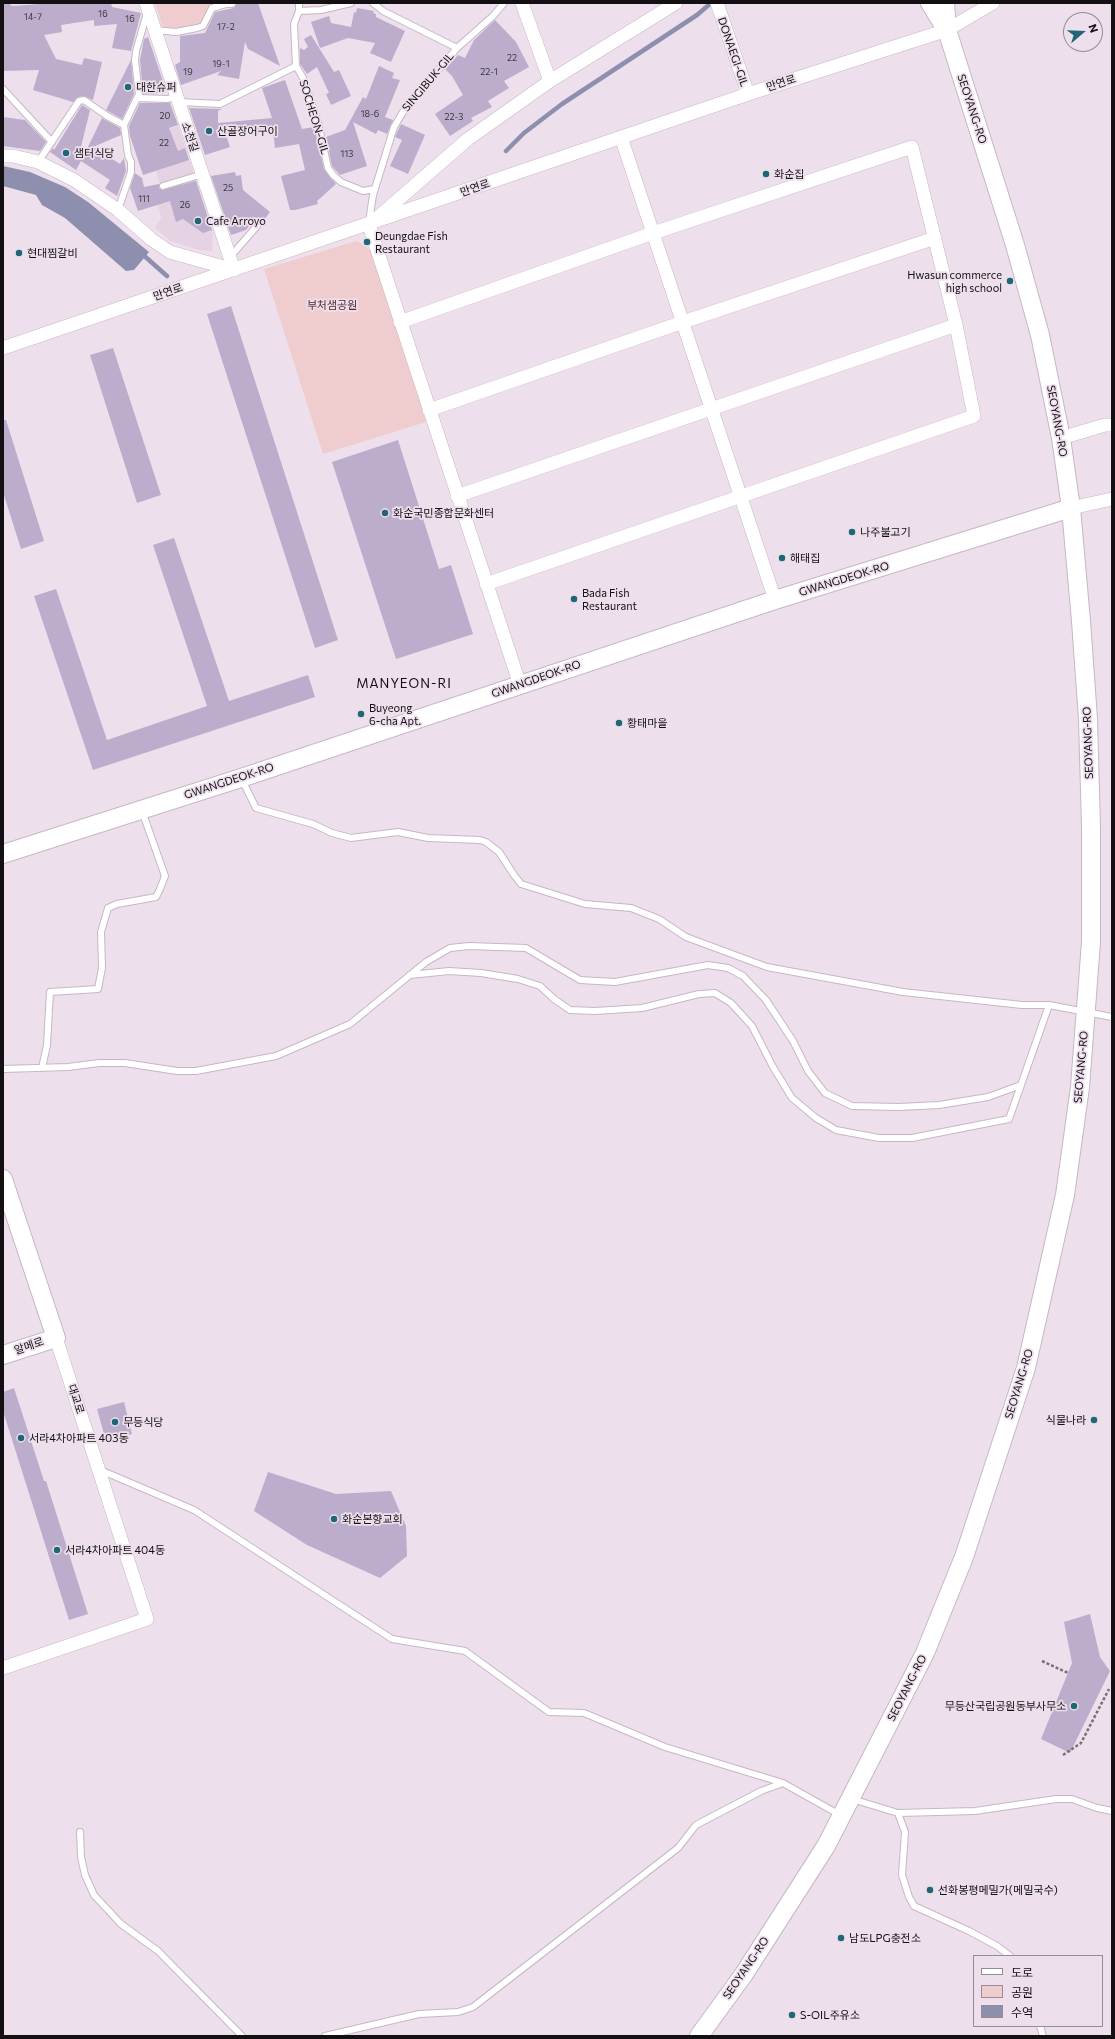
<!DOCTYPE html>
<html>
<head>
<meta charset="utf-8">
<style>
  body { margin:0 }
  #map { position:relative; width:1115px; height:2039px; overflow:hidden; background:#ede0ec; font-family:Commissioner,"Noto Sans KR",sans-serif }
  canvas { display:block }
  .frame { position:absolute; inset:0; border:4px solid #130f13; pointer-events:none }
  .legend { position:absolute; left:973px; top:1955px; width:130px; height:72px; box-sizing:border-box; background:#ede0ec; border:1px solid #968c95; margin:0; padding:5px 7px; list-style:none; font-size:12px; color:#130f13 }
  .legend li { display:flex; align-items:center; gap:8px; height:20px }
  .legend b { width:20px; border:1px solid #968c95 }
  .north { position:absolute; left:1063px; top:12px; width:40px; height:40px; box-sizing:border-box; background:#ede0ec; border:1px solid #968c95; border-radius:50%; rotate:71deg; font-size:11px; font-weight:700; line-height:16px; text-align:center; color:#130f13 }
  .north::after { content:''; display:block; margin:auto; width:14px; height:18px; background:#206676; clip-path:polygon(50% 0,100% 100%,50% 72%,0 100%) }
</style>
</head>
<body>
<div id="map">
<canvas width="1115" height="2039"></canvas>
<div class="frame"></div>
<ul class="legend">
<li><b style="height:5px;background:#fff"></b>도로</li>
<li><b style="height:11px;background:#efcdcf"></b>공원</li>
<li><b style="height:11px;background:#8e8fae"></b>수역</li>
</ul>
<div class="north">N</div>
</div>
<script>
const context = document.querySelector('canvas').getContext('2d');
context.lineJoin = 'round';
function paint(path, color) { context.fillStyle = color; context.fill(path, 'evenodd'); }
const toPath = rows => new Path2D(rows.map(r => 'M' + r).join(''));
function strokePath(path, color, width, dash) { context.strokeStyle = color; context.lineWidth = width; context.lineCap = dash ? 'butt' : 'round'; context.setLineDash(dash || []); context.stroke(path); }
function drawText(font, color, halo, rows, align = 'center') {
  context.font = font + ' Commissioner,"Noto Sans KR",sans-serif'; context.lineWidth = 3.5; context.setLineDash([]); context.textBaseline = 'middle'; context.strokeStyle = halo; context.fillStyle = color; for (const [text, x, y, turn = 0] of rows) {
    context.save(); context.translate(x, y); context.rotate((+turn || 0) * Math.PI / 180); context.textAlign = isNaN(turn) ? turn : align; if (halo) context.strokeText(text, 0, 0); context.fillText(text, 0, 0); context.restore();
  }
}
paint(toPath([
  [178,126,213,231,212,251,199,250,170,241,155,228,161,218,156,194,162,190,153,161,150,136]
]), '#e5d2e3');
paint(toPath([
  [155,3,220,3,202,24,177,29,165,27,162,25],
  [356,241,361,243,373,252,426,422,323,454,264,269]
]), '#efcdcf');
paint(toPath([
  [3,166,30,172,65,187,88,202,149,252,134,270,126,271,65,218,42,205,36,195,3,186]
]), '#8e8fae');
strokePath(toPath([
  [506,151,524,133,562,104,697,15,711,3],
  [141,253,167,276]
]), '#8e8fae', 4.5);
paint(toPath([
  [3,3,9,3,12,6,55,3,111,3,112,7,141,13,131,51,112,48,117,24,94,26,94,20,61,25,62,32,44,35,56,59,82,65,84,58,102,62,93,100,83,96,78,97,73,102,33,90,39,70,3,71],
  [236,3,258,3,280,66,248,49,245,42,239,79,217,75,221,71,181,85,175,65,180,62,180,36,205,33,215,12,234,8],
  [357,8,374,11,373,13,376,14,376,17,405,31,391,62,370,53,375,43,348,38,320,48,311,22,329,16,331,23,351,27,354,12,356,13],
  [495,20,516,42,529,67,504,81,509,88,488,101,492,107,471,118,473,121,450,136,435,114,463,95,452,76,445,69,458,55,465,58,474,40],
  [311,35,334,72,339,70,351,96,331,105,326,94,329,93,317,67,307,74,300,64,300,48,304,50,308,47,304,39],
  [148,37,166,90,154,94,143,94,140,60,144,39],
  [131,60,134,94,122,119,106,110],
  [379,66,394,73,392,78,400,80,385,117,393,120,387,134,378,130,376,134,353,122,367,166,340,175,332,166,326,137,345,130,363,97,366,99],
  [285,80,302,129,314,127,324,169,336,184,317,201,318,204,295,210,290,210,281,176,305,170,299,144,275,148,273,131,226,135,230,147,205,155,189,108,222,109,218,111,218,123,272,118,262,88],
  [140,103,170,103,178,125,169,128,178,151,185,148,189,160,143,175,130,136,129,126],
  [82,105,90,110,81,147,87,149,102,118,120,128,121,135,93,147,120,164,124,158,126,171,117,196,105,188,110,180,81,161,76,170,50,152,53,148,54,150],
  [3,117,25,120,46,142,40,151,3,146],
  [401,124,425,135,408,174,390,166,402,140,395,137],
  [235,172,236,176,241,175,243,190,270,212,261,224,254,220,246,230,231,235,211,176],
  [135,173,142,178,144,187,159,184,159,188,162,190,196,181,212,230,203,233,183,219,176,222,170,201,138,211,130,188],
  [231,306,338,640,315,648,207,314],
  [113,348,161,495,137,503,90,355],
  [3,420,6,420,44,541,21,549,3,492],
  [398,440,439,569,451,565,473,634,396,659,332,462],
  [174,538,229,701,308,675,315,697,93,770,34,596,56,589,107,740,207,706,153,545],
  [14,1388,44,1481,46,1481,88,1614,69,1620,3,1411,3,1392],
  [124,1402,132,1434,106,1441,97,1409],
  [268,1472,336,1494,391,1491,406,1526,407,1556,380,1578,307,1545,254,1511],
  [1090,1614,1100,1657,1110,1671,1070,1753,1041,1739,1072,1663,1064,1622]
]), '#bbadcb');
const lane = toPath([
  [299,3,299,11,321,10,351,3],
  [373,3,383,11,457,48],
  [155,30,176,32,197,28,203,26,212,8,226,4,232,4],
  [296,66,294,24,299,11],
  [3,89,52,142],
  [137,98,139,95,135,60,136,51,147,13],
  [179,102,220,104,296,66,303,78,318,123,328,168,333,175,341,182,363,191,375,189],
  [38,162,79,101,84,100,107,116,124,125,137,98,168,99,177,96],
  [163,186,203,174],
  [118,210,131,172,131,162,128,155,124,125],
  [369,222,373,195,382,166,394,127,403,112,457,48,493,16,504,3],
  [230,257,257,226],
  [242,780,256,808,313,824,332,833,351,838,398,832,428,838,480,840,486,842,499,852,514,875,521,884,585,904,631,908,659,919,686,937,767,967,903,992,1022,1005,1049,1005,1112,1017],
  [410,975,449,971,481,973,518,979,540,986,554,999,570,1010,595,1011,642,1008,699,994,715,993,731,1003,752,1026,773,1067,792,1098,816,1118,836,1130,879,1138,912,1138,1009,1119,1021,1085],
  [42,1068,47,1045,50,992,98,989,102,968,101,932,108,908,117,904,156,897,160,889,165,876,142,811],
  [3,1069,68,1067,99,1063,125,1063,177,1071,196,1071,276,1056,350,1024,426,962,450,948,469,946,526,948,580,980,615,982,708,965,728,968,743,976,766,1000,793,1041,808,1071,825,1093,852,1106,899,1107,939,1105,988,1097,1021,1085,1049,1005],
  [100,1470,194,1510,392,1639,465,1651,549,1712,584,1713,665,1747,783,1783],
  [852,1799,898,1813,975,1811,1056,1799,1072,1799,1097,1808,1112,1811],
  [898,1813,905,1832,902,1875,909,1897,914,1906,969,1931,997,1946,1010,1956],
  [80,1832,81,1857,85,1875,94,1895,121,1924,158,1951,242,2036],
  [1040,2026,1043,2036],
  [325,2036,419,2014,458,2012,473,2007,678,1848,696,1825,761,1791,783,1783,840,1815]
]);
const street = toPath([
  [146,3,234,270],
  [522,3,550,81],
  [717,3,748,94],
  [621,137,775,600],
  [3,156,13,156,38,162,74,180,118,210,151,239,170,252,234,270],
  [400,322,653,233,912,147,956,325,974,416,486,584],
  [3,348,748,94,947,30,993,3],
  [429,410,683,322,935,238],
  [1061,438,1105,425,1112,425],
  [457,496,956,325],
  [1071,508,1112,499],
  [520,685,369,225,468,139,550,81,676,3],
  [3,1668,147,1619,56,1338]
]);
const secondary = toPath([
  [930,3,946,29],
  [3,854,241,778,775,600,1071,508],
  [3,1179,56,1338,3,1355],
  [699,2036,744,1974,826,1846,925,1653,964,1557,1026,1368,1065,1195,1080,1087,1091,942,1091,827,1088,719,1081,621,1071,508,1061,438,1040,335,1015,245,947,30,945,3]
]);
strokePath(lane, '#c5b8c4', 8);
strokePath(street, '#c5b8c4', 14);
strokePath(secondary, '#c5b8c4', 20);
strokePath(toPath([
  [1042,1661,1068,1673],
  [1063,1755,1081,1743,1109,1689]
]), '#787078', 2.5, [3, 2]);
strokePath(lane, '#fff', 6);
strokePath(street, '#fff', 13);
strokePath(secondary, '#fff', 18);
for (const [x, y, r, color] of [
  [128,87,4,"#206676"],
  [209,131,4,"#206676"],
  [66,153,4,"#206676"],
  [766,174,4,"#206676"],
  [198,221,4,"#206676"],
  [367,242,4,"#206676"],
  [19,253,4,"#206676"],
  [1010,281,4,"#206676"],
  [385,513,4,"#206676"],
  [852,532,4,"#206676"],
  [782,558,4,"#206676"],
  [574,599,4,"#206676"],
  [361,714,4,"#206676"],
  [619,723,4,"#206676"],
  [1094,1420,4,"#206676"],
  [115,1422,4,"#206676"],
  [21,1438,4,"#206676"],
  [334,1519,4,"#206676"],
  [57,1550,4,"#206676"],
  [1074,1706,4,"#206676"],
  [930,1890,4,"#206676"],
  [841,1938,4,"#206676"],
  [792,2015,4,"#206676"]
]) { const dot = new Path2D(); dot.arc(x, y, r, 0, 2 * Math.PI); context.fillStyle = color; context.fill(dot); strokePath(dot, '#ede0ec', 1.5); }
drawText('9px', '#3d3641', null, [
  ["16",103,14],
  ["14-7",33,17],
  ["16",130,19],
  ["17-2",226,27],
  ["22",512,58],
  ["19-1",221,64],
  ["19",188,72],
  ["22-1",489,72],
  ["18-6",370,114],
  ["20",165,116],
  ["22-3",454,117],
  ["22",164,143],
  ["113",347,154],
  ["25",228,188],
  ["111",144,199],
  ["26",185,205]
]);
drawText('11px', '#130f13', '#ede0ec', [
  ["DONAEGI-GIL",733,52,71],
  ["SINGIBUK-GIL",428,82,-50],
  ["만연로",781,83,-18],
  ["SEOYANG-RO",972,109,72],
  ["SOCHEON-GIL",314,117,73],
  ["소천길",190,137,71],
  ["만연로",475,188,-19],
  ["만연로",168,292,-19],
  ["SEOYANG-RO",1057,421,80],
  ["GWANGDEOK-RO",844,579,-17],
  ["GWANGDEOK-RO",536,679,-19],
  ["SEOYANG-RO",1088,743,-92],
  ["GWANGDEOK-RO",229,781,-18],
  ["SEOYANG-RO",1081,1067,-85],
  ["알메로",29,1346,-19],
  ["SEOYANG-RO",1019,1384,-73],
  ["대교로",76,1399,72],
  ["SEOYANG-RO",907,1688,-63],
  ["SEOYANG-RO",746,1968,-56]
]);
drawText('11px', '#130f13', '#ede0ec', [
  ["대한슈퍼",136,87],
  ["산골장어구이",217,131],
  ["샘터식당",74,153],
  ["화순집",774,174],
  ["Cafe Arroyo",206,221],
  ["Deungdae Fish",375,236],
  ["Restaurant",375,249],
  ["현대찜갈비",27,253],
  ["Hwasun commerce",1002,275,"right"],
  ["high school",1002,288,"right"],
  ["화순국민종합문화센터",393,513],
  ["나주불고기",860,532],
  ["해태집",790,558],
  ["Bada Fish",582,593],
  ["Restaurant",582,606],
  ["Buyeong",369,708],
  ["6-cha Apt.",369,721],
  ["황태마을",627,723],
  ["식물나라",1086,1420,"right"],
  ["무등식당",123,1422],
  ["서라4차아파트 403동",29,1438],
  ["화순본향교회",342,1519],
  ["서라4차아파트 404동",65,1550],
  ["무등산국립공원동부사무소",1066,1706,"right"],
  ["선화봉평메밀가(메밀국수)",938,1890],
  ["남도LPG충전소",849,1938],
  ["S-OIL주유소",800,2015]
], 'left');
drawText('11px', '#57242b', '#ede0ec', [
  ["부처샘공원",332,305]
]);
context.letterSpacing = '1px';
drawText('13px', '#130f13', '#ede0ec', [
  ["MANYEON-RI",404,684]
]);
context.letterSpacing = '0px';
</script>
</body>
</html>
